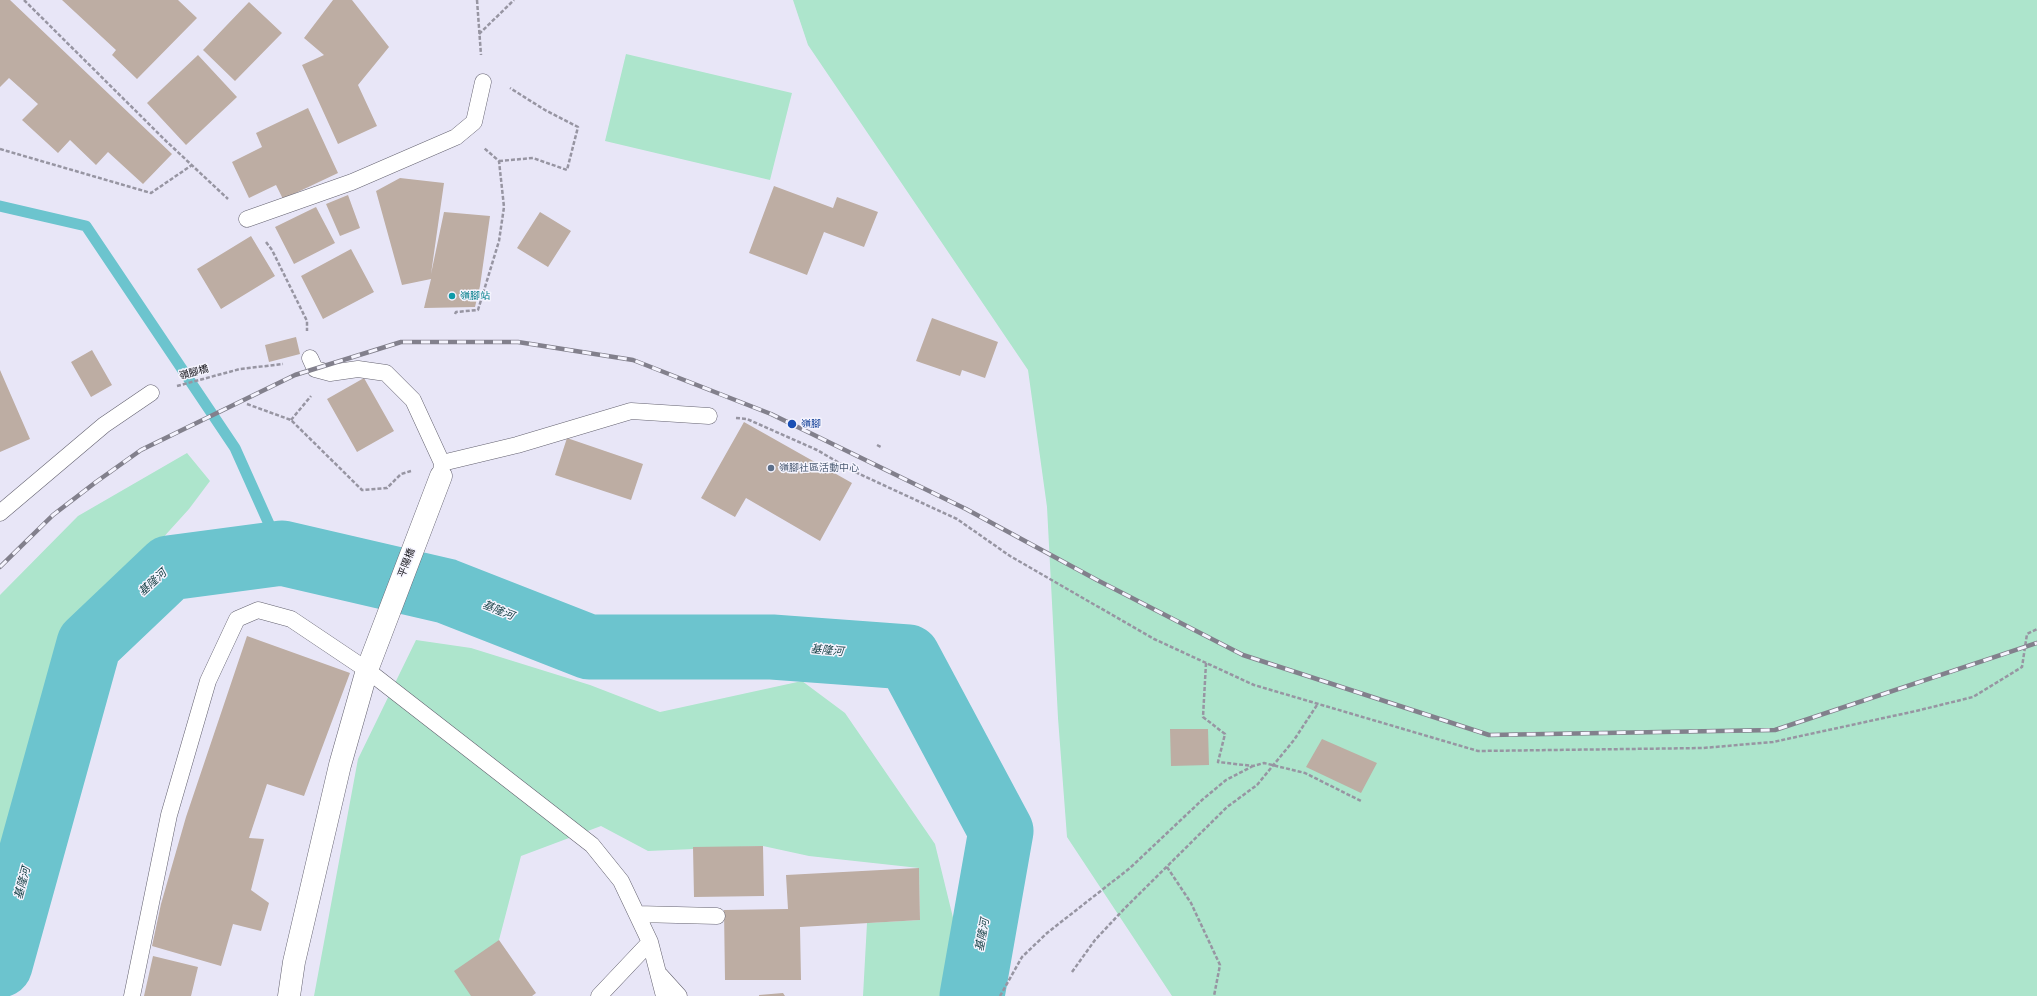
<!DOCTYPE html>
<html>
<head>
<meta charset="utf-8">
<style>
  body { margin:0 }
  canvas { display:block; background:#e8e6f7 }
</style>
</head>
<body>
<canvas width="2037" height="996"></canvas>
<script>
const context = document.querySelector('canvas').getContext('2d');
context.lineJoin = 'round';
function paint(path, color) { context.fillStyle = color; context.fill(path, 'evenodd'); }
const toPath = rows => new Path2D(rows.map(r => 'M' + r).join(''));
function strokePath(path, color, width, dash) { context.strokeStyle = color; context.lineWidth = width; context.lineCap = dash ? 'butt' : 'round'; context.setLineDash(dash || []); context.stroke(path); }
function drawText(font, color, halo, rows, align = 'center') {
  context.font = font + ' Poppins,"Noto Sans TC",sans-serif'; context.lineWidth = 3; context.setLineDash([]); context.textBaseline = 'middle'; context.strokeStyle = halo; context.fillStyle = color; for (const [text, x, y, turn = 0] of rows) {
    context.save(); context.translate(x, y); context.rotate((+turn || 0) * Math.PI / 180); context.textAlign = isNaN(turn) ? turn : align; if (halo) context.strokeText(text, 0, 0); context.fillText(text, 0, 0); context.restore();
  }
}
paint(toPath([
  [793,0,2037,0,2037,996,1172,996,1067,837,1058,718,1047,507,1028,370,808,45],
  [626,54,792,93,770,180,605,141],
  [187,453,210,481,189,509,65,646,0,852,0,595,78,516],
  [416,640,471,648,590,685,660,712,802,681,845,713,935,844,957,934,946,996,863,996,867,923,920,920,919,868,809,856,763,846,648,851,601,826,521,856,499,940,471,996,314,996,358,759]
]), '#ade5cc');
strokePath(toPath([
  [0,206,86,226,235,448,282,553]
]), '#6cc4ce', 11);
strokePath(toPath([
  [0,965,89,644,169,568,282,553,446,591,589,647,772,647,908,657,1001,831,972,996]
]), '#6cc4ce', 65);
paint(toPath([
  [0,0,10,0,172,154,143,184,108,152,96,165,70,140,58,153,22,120,38,104,9,78,0,87],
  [62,0,178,0,197,18,137,79,112,55,116,50],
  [333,0,352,0,389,47,358,85,377,126,338,144,302,65,324,55,304,38],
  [249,2,282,33,235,81,203,50],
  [198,55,237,97,186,145,147,103],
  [308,108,338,173,283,199,276,185,249,198,232,162,262,147,256,133],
  [400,178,444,183,431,274,444,212,490,216,480,286,475,307,424,308,431,279,402,285,376,191],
  [774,186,833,208,837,197,878,212,864,247,824,232,807,275,749,253],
  [348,195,360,228,340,236,326,204],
  [316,207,335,243,294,264,275,227],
  [540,212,571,231,548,267,517,248],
  [251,236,275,276,221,309,197,269],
  [351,249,374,292,323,319,301,276],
  [932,318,998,342,985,378,962,370,960,376,916,361],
  [296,337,300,354,269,362,265,345],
  [92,350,112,385,91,397,71,362],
  [0,370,30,439,0,452],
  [364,378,394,431,357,452,327,399],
  [744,422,852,483,820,541,746,498,735,517,701,498],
  [567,438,643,464,631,500,555,475],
  [247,636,350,673,304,796,267,784,249,838,264,839,251,890,269,903,261,931,233,924,221,966,152,946,161,904,186,817],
  [1170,729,1208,729,1209,765,1171,766],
  [1322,739,1377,763,1361,793,1306,767],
  [763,846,764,896,694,897,693,847],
  [919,868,920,920,800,927,801,980,725,980,724,910,788,909,786,875],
  [499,940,536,993,532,996,471,996,454,971],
  [153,956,198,967,191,996,144,996],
  [783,993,785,996,759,996,759,995]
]), '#bdada3');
const service = toPath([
  [247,219,352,182,456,137,474,122,483,82],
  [310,358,315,369,330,373,358,369,386,373,413,400,442,463,441,474],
  [442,463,517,445,631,411,709,416],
  [0,513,104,425,151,393],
  [637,914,717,916],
  [660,975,679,996],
  [132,996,169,815,208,681,237,619,258,610,291,619,367,670,592,845,621,881,650,942,664,996],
  [599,996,650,942]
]);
const minor = toPath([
  [289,996,294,962,340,765,367,670,441,476]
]);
strokePath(service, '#646270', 17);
strokePath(minor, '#646270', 23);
strokePath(toPath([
  [24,0,166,141,228,199],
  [477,0,481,55],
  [479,34,514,0],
  [0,149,151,193,192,165],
  [499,161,533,158,567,170,578,127,545,110,510,88],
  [266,242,272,250,307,321,307,331],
  [455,314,456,312,478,310,499,241,504,207,499,161,484,148],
  [177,386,240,369,283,364],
  [247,404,291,420,362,490,387,488,401,474,411,471],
  [736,418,747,419,817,450,855,472,957,519,1010,556,1154,639,1254,685,1478,751,1703,748,1773,742,1916,711,1973,697,2022,667,2027,634,2037,629],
  [291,420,311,396],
  [877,445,881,447],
  [1206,663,1203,717,1225,734,1218,762,1253,766,1264,763,1305,773,1361,801],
  [1167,867,1191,903,1220,965,1214,996],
  [1072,972,1095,940,1125,908,1227,807,1257,785,1294,740,1317,705],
  [1000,996,1022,957,1047,933,1130,868,1202,800,1226,780,1253,766]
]), '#9795a2', 2.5, [4, 2]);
strokePath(service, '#fff', 16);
strokePath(minor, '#fff', 22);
const rail = toPath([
  [0,567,53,515,96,482,141,450,295,375,401,342,518,342,633,360,771,414,966,509,1097,580,1243,655,1489,735,1775,730,2037,643]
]);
strokePath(rail, '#82808c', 4.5);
strokePath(rail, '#f5f4fe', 3, [9]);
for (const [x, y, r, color] of [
  [452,296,4,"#0f9aa8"],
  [792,424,5,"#1a4fb4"],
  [771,468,4,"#5c6f8a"]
]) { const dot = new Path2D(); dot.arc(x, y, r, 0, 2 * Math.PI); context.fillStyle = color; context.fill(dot); strokePath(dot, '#f5f4fe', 1.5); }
drawText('10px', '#0d838f', '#f5f4fe', [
  ["嶺腳站",460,296]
], 'left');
drawText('10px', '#121117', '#f5f4fe', [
  ["嶺腳橋",194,373,-15],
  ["平陽橋",407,563,-69]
]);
drawText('10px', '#164399', '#f5f4fe', [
  ["嶺腳",801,424]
], 'left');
drawText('10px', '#4e5e75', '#f5f4fe', [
  ["嶺腳社區活動中心",779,468]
], 'left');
drawText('italic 11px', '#153f44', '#f5f4fe', [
  ["基隆河",153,583,-43],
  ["基隆河",498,611,22],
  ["基隆河",827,651,5],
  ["基隆河",23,883,-75],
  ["基隆河",983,935,-80]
]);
</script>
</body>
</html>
